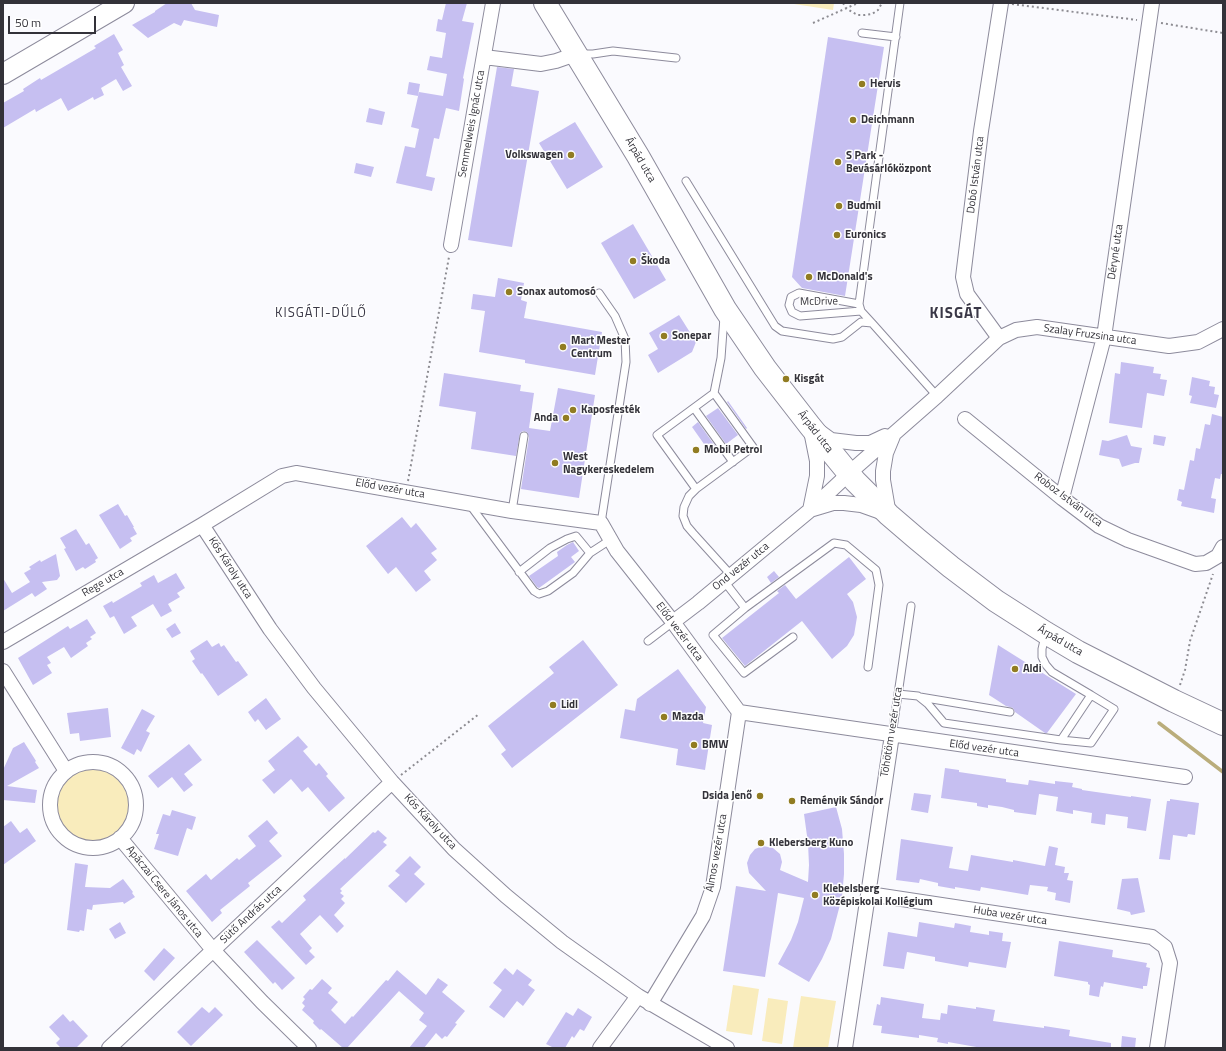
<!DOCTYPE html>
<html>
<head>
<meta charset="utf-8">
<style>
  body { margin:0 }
  #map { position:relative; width:1226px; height:1051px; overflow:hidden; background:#fafafe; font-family:"Titillium Web",sans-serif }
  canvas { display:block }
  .frame { position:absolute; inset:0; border:4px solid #333239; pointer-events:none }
  .scale { position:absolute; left:8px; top:16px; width:88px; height:18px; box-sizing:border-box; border:2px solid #333239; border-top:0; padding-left:5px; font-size:12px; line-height:14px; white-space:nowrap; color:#333239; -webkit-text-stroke:3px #fff; paint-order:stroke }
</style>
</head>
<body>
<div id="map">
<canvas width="1226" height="1051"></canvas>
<div class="frame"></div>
<div class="scale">50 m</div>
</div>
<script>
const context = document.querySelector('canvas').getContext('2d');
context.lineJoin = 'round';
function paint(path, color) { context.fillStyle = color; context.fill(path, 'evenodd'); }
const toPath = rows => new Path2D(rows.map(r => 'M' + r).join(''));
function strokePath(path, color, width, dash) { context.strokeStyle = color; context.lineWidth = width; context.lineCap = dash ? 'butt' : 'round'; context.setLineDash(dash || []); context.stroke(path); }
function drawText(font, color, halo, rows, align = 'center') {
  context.font = font + ' "Titillium Web",sans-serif'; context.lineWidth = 3; context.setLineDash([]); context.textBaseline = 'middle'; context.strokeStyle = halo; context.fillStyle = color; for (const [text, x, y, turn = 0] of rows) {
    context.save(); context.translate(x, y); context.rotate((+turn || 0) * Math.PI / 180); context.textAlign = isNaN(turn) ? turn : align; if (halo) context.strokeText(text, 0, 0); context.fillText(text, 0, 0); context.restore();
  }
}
paint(toPath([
  [795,3,834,3,833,10,794,4],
  '56 804a37 37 0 1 1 74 0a37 37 0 1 1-74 0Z',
  [733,985,759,989,752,1035,726,1031],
  [801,996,836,1001,828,1048,793,1048],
  [768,998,788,1001,782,1044,762,1041]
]), '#f9ecbc');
strokePath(toPath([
  [1159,723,1223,772]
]), '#baad7b', 3.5);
paint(toPath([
  [167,3,191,3,195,10,219,15,217,27,184,20,181,26,174,23,148,38,132,25,155,12,155,11],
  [446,3,467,3,462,21,474,23,463,78,464,79,459,111,446,108,439,139,434,138,426,176,435,178,432,191,396,183,405,146,415,148,419,129,411,127,419,92,443,96,447,74,427,70,430,56,442,58,446,33,436,31,438,19,442,20],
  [114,34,123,50,118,53,124,65,121,67,132,86,123,91,116,79,101,88,104,95,94,100,93,97,68,111,61,98,36,112,35,109,3,128,3,103,24,91,23,89,40,78,41,80,72,62,96,48,94,46],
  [828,37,884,47,845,296,802,288,792,277],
  [497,67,514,69,511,86,539,91,512,247,468,240],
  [409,82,420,84,418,96,407,94],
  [369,108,385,112,382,125,366,122],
  [575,122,603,167,567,189,539,143],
  [356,163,374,167,371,177,354,173],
  [633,224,666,280,634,299,601,243],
  [498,278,524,283,521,300,527,302,524,318,602,332,595,375,525,363,525,360,479,352,485,311,471,309,473,294,495,297],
  [679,315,696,342,692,352,658,373,648,355,658,349,649,333],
  [1121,362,1154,367,1153,373,1161,374,1160,379,1167,380,1164,396,1147,393,1142,428,1109,423,1115,373,1120,374],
  [444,373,521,385,520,391,534,393,529,428,550,431,558,388,595,395,579,498,521,489,529,437,527,432,523,431,520,433,516,456,471,449,476,412,439,406],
  [1192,377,1210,381,1209,386,1215,387,1214,394,1219,395,1216,408,1190,403,1192,396,1189,395],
  [728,401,747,428,746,429,727,402],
  [718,408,738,435,726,444,706,416],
  [1212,414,1223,417,1223,474,1221,474,1220,479,1215,478,1211,498,1216,499,1214,513,1181,506,1182,502,1177,500,1179,489,1184,490,1190,460,1194,461,1196,448,1200,449,1205,424,1210,425],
  [698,422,718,450,711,454,692,427],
  [1127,435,1131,446,1142,448,1139,463,1135,463,1122,467,1119,459,1099,455,1102,440,1108,441],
  [1154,435,1166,437,1164,446,1153,444],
  [118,504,125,516,127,515,134,527,133,527,137,534,130,538,132,541,120,549,99,515],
  [402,517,411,528,416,523,437,549,431,553,437,560,424,571,431,580,416,592,396,567,388,574,366,546],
  [76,529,86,545,89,543,98,558,95,560,96,562,85,569,83,567,76,571,64,549,66,548,60,538],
  [573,542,579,551,571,557,575,562,539,588,537,587,529,576,558,556,557,552,567,545],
  [56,554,60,576,57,580,42,582,47,589,35,597,32,593,3,611,3,578,12,593,30,582,24,573,31,569,29,567,40,560,41,562],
  [849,557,866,579,847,594,853,602,857,617,854,635,847,646,832,659,802,621,745,666,722,638,779,593,777,591,785,585,796,599],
  [774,571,779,577,771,583,767,577],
  [176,573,185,588,177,593,180,597,168,604,172,611,161,617,153,604,131,617,137,626,124,634,114,616,110,618,103,606,112,601,113,603,142,586,140,583,154,575,158,583],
  [87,619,96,633,90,637,92,639,86,643,88,646,71,658,64,647,47,657,51,663,47,665,52,673,33,685,18,658,68,626,70,629],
  [175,623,181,633,172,638,166,629],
  [207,640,212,647,219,643,221,647,224,645,236,662,238,661,248,675,218,696,202,673,201,674,192,661,195,659,190,651],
  [583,640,618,685,512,768,501,754,506,750,488,726,554,673,549,667],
  [998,645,1076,694,1047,733,1045,733,1015,712,1013,708,1006,706,989,695],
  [678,669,706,707,703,723,712,725,705,770,676,765,678,749,620,738,625,709,635,711,637,699],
  [266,698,281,719,266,730,258,719,255,722,248,712],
  [108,708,111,737,80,741,79,733,70,734,67,713],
  [142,709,155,716,146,731,150,733,141,752,137,749,134,755,121,748],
  [298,736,308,747,303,751,316,766,319,763,328,774,326,776,345,798,329,812,308,787,302,792,291,779,274,794,262,780,275,770,268,761],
  [24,742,36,761,35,762,39,768,7,786,37,790,35,803,3,800,3,770,13,748],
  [189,744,202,760,184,774,193,785,184,792,172,777,158,788,148,776],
  [945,768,959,770,959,772,1006,779,1006,782,1028,785,1029,780,1055,784,1055,781,1073,783,1072,787,1082,789,1082,790,1131,797,1131,796,1151,799,1146,831,1127,828,1128,817,1106,814,1105,825,1091,823,1092,813,1073,810,1073,814,1056,811,1058,797,1039,794,1036,815,1014,812,1014,810,1002,807,988,805,988,808,977,806,977,803,941,798],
  [914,793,931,795,928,813,911,810],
  [1170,799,1199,803,1195,835,1188,834,1187,837,1173,835,1170,860,1159,859,1167,801,1170,801],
  [836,807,842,829,844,854,844,874,842,897,831,939,822,959,809,982,778,964,791,940,798,922,804,898,778,893,765,977,723,971,736,886,766,891,749,873,747,863,750,855,755,849,763,846,773,848,780,854,782,862,780,870,808,882,809,865,808,843,804,814],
  [172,810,196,817,192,830,187,828,178,856,154,849,159,834,156,834,163,814,170,816],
  [267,820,278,833,269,841,282,856,248,883,250,886,220,910,222,913,212,922,186,891,206,874,211,880,237,858,239,860,256,846,248,836],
  [11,821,20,833,27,828,36,841,3,865,3,827],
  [378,830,387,838,383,842,387,845,340,889,342,891,340,893,344,896,341,899,345,903,334,915,344,926,337,933,320,915,300,934,312,948,309,951,315,957,306,965,271,927,279,920,282,923,306,900,303,896,345,858,345,859,373,832,375,833],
  [901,839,953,847,949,868,968,871,971,855,1013,862,1013,860,1045,866,1049,846,1058,848,1055,865,1065,867,1064,873,1069,873,1067,880,1073,881,1070,903,1055,900,1056,893,1047,891,1048,887,1030,885,1028,895,981,887,980,891,955,887,955,889,938,886,938,883,920,879,919,883,896,880],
  [410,856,421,867,414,874,425,884,406,903,388,886,400,875,395,871],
  [75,863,88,865,85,887,110,888,123,879,133,892,132,893,135,897,124,904,123,902,93,905,92,910,87,909,84,931,80,930,79,932,67,930],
  [1138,878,1145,912,1131,915,1130,912,1117,909,1122,879],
  [120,922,126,933,115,939,109,929],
  [919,922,954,928,955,923,971,926,970,932,989,935,989,931,1003,933,1002,941,1011,942,1006,968,969,962,968,967,935,961,935,957,907,952,904,969,883,966,888,932,917,937],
  [257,940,295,978,282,990,275,982,273,984,244,952],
  [1059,941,1113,950,1112,957,1147,963,1146,967,1150,968,1147,986,1143,986,1143,989,1104,982,1103,987,1101,986,1099,997,1089,995,1090,985,1088,984,1088,982,1054,976],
  [164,948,175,958,154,981,144,971],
  [505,968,513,975,517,969,532,980,528,985,535,990,523,1006,517,1001,504,1018,489,1007,502,990,493,983],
  [397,970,426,995,438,978,448,985,442,992,465,1011,455,1023,457,1024,447,1037,445,1036,442,1039,436,1033,424,1048,409,1048,427,1026,419,1020,424,1013,399,991,347,1048,343,1048,321,1029,320,1030,313,1023,314,1021,302,1010,305,1006,302,1003,305,999,303,997,310,989,312,990,322,979,332,988,328,993,338,1002,331,1010,345,1024,352,1016,353,1017,386,980,388,981],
  [881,997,924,1004,922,1018,940,1020,941,1013,947,1014,948,1005,976,1009,976,1007,995,1010,993,1021,1044,1028,1044,1026,1070,1030,1069,1036,1111,1043,1111,1048,982,1048,948,1042,948,1044,937,1042,938,1038,919,1035,919,1038,881,1033,882,1026,873,1025,877,1004,880,1005],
  [202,1007,209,1013,215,1007,223,1015,191,1046,177,1032],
  [578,1008,592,1017,584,1031,580,1029,574,1038,572,1036,565,1048,554,1048,546,1044,566,1012,573,1016],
  [63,1014,70,1022,73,1020,88,1036,76,1048,61,1048,56,1043,60,1039,49,1027],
  [1122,1036,1136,1038,1135,1048,1121,1048]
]), '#c6bff1');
const lane = toPath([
  [862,33,896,37],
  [580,54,593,54,613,51,676,58],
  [686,181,775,326,782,331,833,339,842,337,861,322,872,323,937,396],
  [599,293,615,316,625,339,626,362,601,523],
  [859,304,799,293,791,297,789,305,792,312,800,316,861,311],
  [872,323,861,311,859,304,900,3],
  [714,393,721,358,724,317],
  [694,408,733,462],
  [696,489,657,435,714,393,753,447,696,489,689,496,684,507,683,516,687,526,693,533,731,575],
  [470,505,534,591,539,594,548,591,573,573,590,553,610,540],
  [512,511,524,436],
  [519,572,550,548,567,539,576,536,590,553],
  [724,581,745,608,713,635,744,673,793,637],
  [745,608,834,543,846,545,876,570,879,585,868,667],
  [648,641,673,622],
  [898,694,918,696,928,704,944,723,1061,740,1091,695,1052,672,1046,665,1042,657,1042,649,1045,636],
  [920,697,1010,712],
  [892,735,911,606],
  [1061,740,1091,743,1114,709,1091,695]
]);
const street = toPath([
  [484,57,541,64,556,61,576,54],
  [451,245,493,3],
  [999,338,967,294,963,277,981,131,1001,3],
  [965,419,1062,498,1099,526,1128,540,1195,564,1206,563,1218,556,1223,547],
  [820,432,831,440,856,443,870,443,885,436],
  [1062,498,1104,337,1152,3],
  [813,509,833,503,844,503,861,505,889,515,883,480,883,471,886,453,893,436],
  [810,510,817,476,817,461,811,431],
  [202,525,270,629,314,688,392,782,454,849,506,896,562,942,638,996,727,1048],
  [673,622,698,603,809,511,856,467,937,396,999,338,1016,330,1037,327,1169,346,1198,342,1223,329],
  [3,642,202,525,282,476,296,473,512,511,601,523,617,551,673,622,739,712,1185,777],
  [3,671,66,771],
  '50 805a43 43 0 1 1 86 0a43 43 0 1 1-86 0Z',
  [120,838,213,950,262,1002,309,1048],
  [869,894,1152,937,1165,947,1170,963,1157,1048],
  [650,1004,703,916,713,887,739,712],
  [109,1048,392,782],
  [600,1048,638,996],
  [845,1048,892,735]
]);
const secondary = toPath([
  [3,74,124,3]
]);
const primary = toPath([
  [545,3,638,156,725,309,765,368,810,426,855,481,889,515,917,539,951,567,996,601,1046,633,1078,652,1174,701,1223,724]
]);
strokePath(lane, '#8d8b9c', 9);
strokePath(street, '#8d8b9c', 16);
strokePath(secondary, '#8d8b9c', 22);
strokePath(primary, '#8d8b9c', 24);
strokePath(toPath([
  [843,3,846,8,852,12,858,15,865,15,872,14,878,10,882,3],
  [1012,4,1137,20],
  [813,23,858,3],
  [1161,23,1223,33],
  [408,481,449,257],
  [1180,685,1185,670,1190,641,1213,574],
  [401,775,479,714]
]), '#8d8c92', 2, [2, 3]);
strokePath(lane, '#fff', 7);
strokePath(street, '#fff', 14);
strokePath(secondary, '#fff', 20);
strokePath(primary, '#fff', 22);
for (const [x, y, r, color] of [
  [862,84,4,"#917c22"],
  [853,120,4,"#917c22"],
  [571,155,4,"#917c22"],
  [838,162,4,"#917c22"],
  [839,206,4,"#917c22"],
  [837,235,4,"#917c22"],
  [633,261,4,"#917c22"],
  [809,277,4,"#917c22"],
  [509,292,4,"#917c22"],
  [664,336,4,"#917c22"],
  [563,347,4,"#917c22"],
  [786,379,4,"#917c22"],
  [573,410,4,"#917c22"],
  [566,418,4,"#917c22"],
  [696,450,4,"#917c22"],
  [555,463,4,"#917c22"],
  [1015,669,4,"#917c22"],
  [553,705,4,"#917c22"],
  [664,717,4,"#917c22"],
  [694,745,4,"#917c22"],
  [760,796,4,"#917c22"],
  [792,801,4,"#917c22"],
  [761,843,4,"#917c22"],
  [815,895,4,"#917c22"]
]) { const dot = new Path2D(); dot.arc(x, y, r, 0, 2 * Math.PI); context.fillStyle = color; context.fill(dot); strokePath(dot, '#fff', 1.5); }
drawText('bold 11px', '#333239', '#fff', [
  ["Hervis",870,84],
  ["Deichmann",861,120],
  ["Volkswagen",563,155,"right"],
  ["S Park -",846,156],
  ["Bevásárlóközpont",846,169],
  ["Budmil",847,206],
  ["Euronics",845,235],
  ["Škoda",641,261],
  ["McDonald's",817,277],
  ["Sonax automosó",517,292],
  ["Sonepar",672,336],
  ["Mart Mester",571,341],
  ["Centrum",571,354],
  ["Kisgát",794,379],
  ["Kaposfesték",581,410],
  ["Anda",558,418,"right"],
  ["Mobil Petrol",704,450],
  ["West",563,457],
  ["Nagykereskedelem",563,470],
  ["Aldi",1023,669],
  ["Lidl",561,705],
  ["Mazda",672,717],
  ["BMW",702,745],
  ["Dsida Jenő",752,796,"right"],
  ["Reményik Sándor",800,801],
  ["Klebersberg Kuno",769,843],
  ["Klebelsberg",823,889],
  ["Középiskolai Kollégium",823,902]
], 'left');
drawText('11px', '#333239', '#fff', [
  ["Semmelweis Ignác utca",472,124,-80],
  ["Árpád utca",640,160,60],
  ["Dobó István utca",976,175,-83],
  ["Déryné utca",1116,252,-82],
  ["McDrive",819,302,-1],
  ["Szalay Fruzsina utca",1090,335,8],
  ["Árpád utca",815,432,52],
  ["Előd vezér utca",390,489,10],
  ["Roboz István utca",1068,500,37],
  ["Ond vezér utca",741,567,-39],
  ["Kós Károly utca",230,568,57],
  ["Rege utca",103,583,-30],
  ["Előd vezér utca",679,632,53],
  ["Árpád utca",1060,641,30],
  ["Töhötöm vezér utca",892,732,-81],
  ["Előd vezér utca",984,749,8],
  ["Kós Károly utca",430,822,47],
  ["Álmos vezér utca",717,853,-80],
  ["Apáczai Csere János utca",164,892,51],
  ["Sütő András utca",251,915,-43],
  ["Huba vezér utca",1010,916,9]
]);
context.letterSpacing = '1px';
drawText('13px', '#3a3847', '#fff', [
  ["KISGÁTI-DŰLŐ",321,314]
]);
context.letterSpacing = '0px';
context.letterSpacing = '1px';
drawText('bold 15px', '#3a3847', '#fff', [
  ["KISGÁT",956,314]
]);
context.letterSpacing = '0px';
</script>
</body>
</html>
